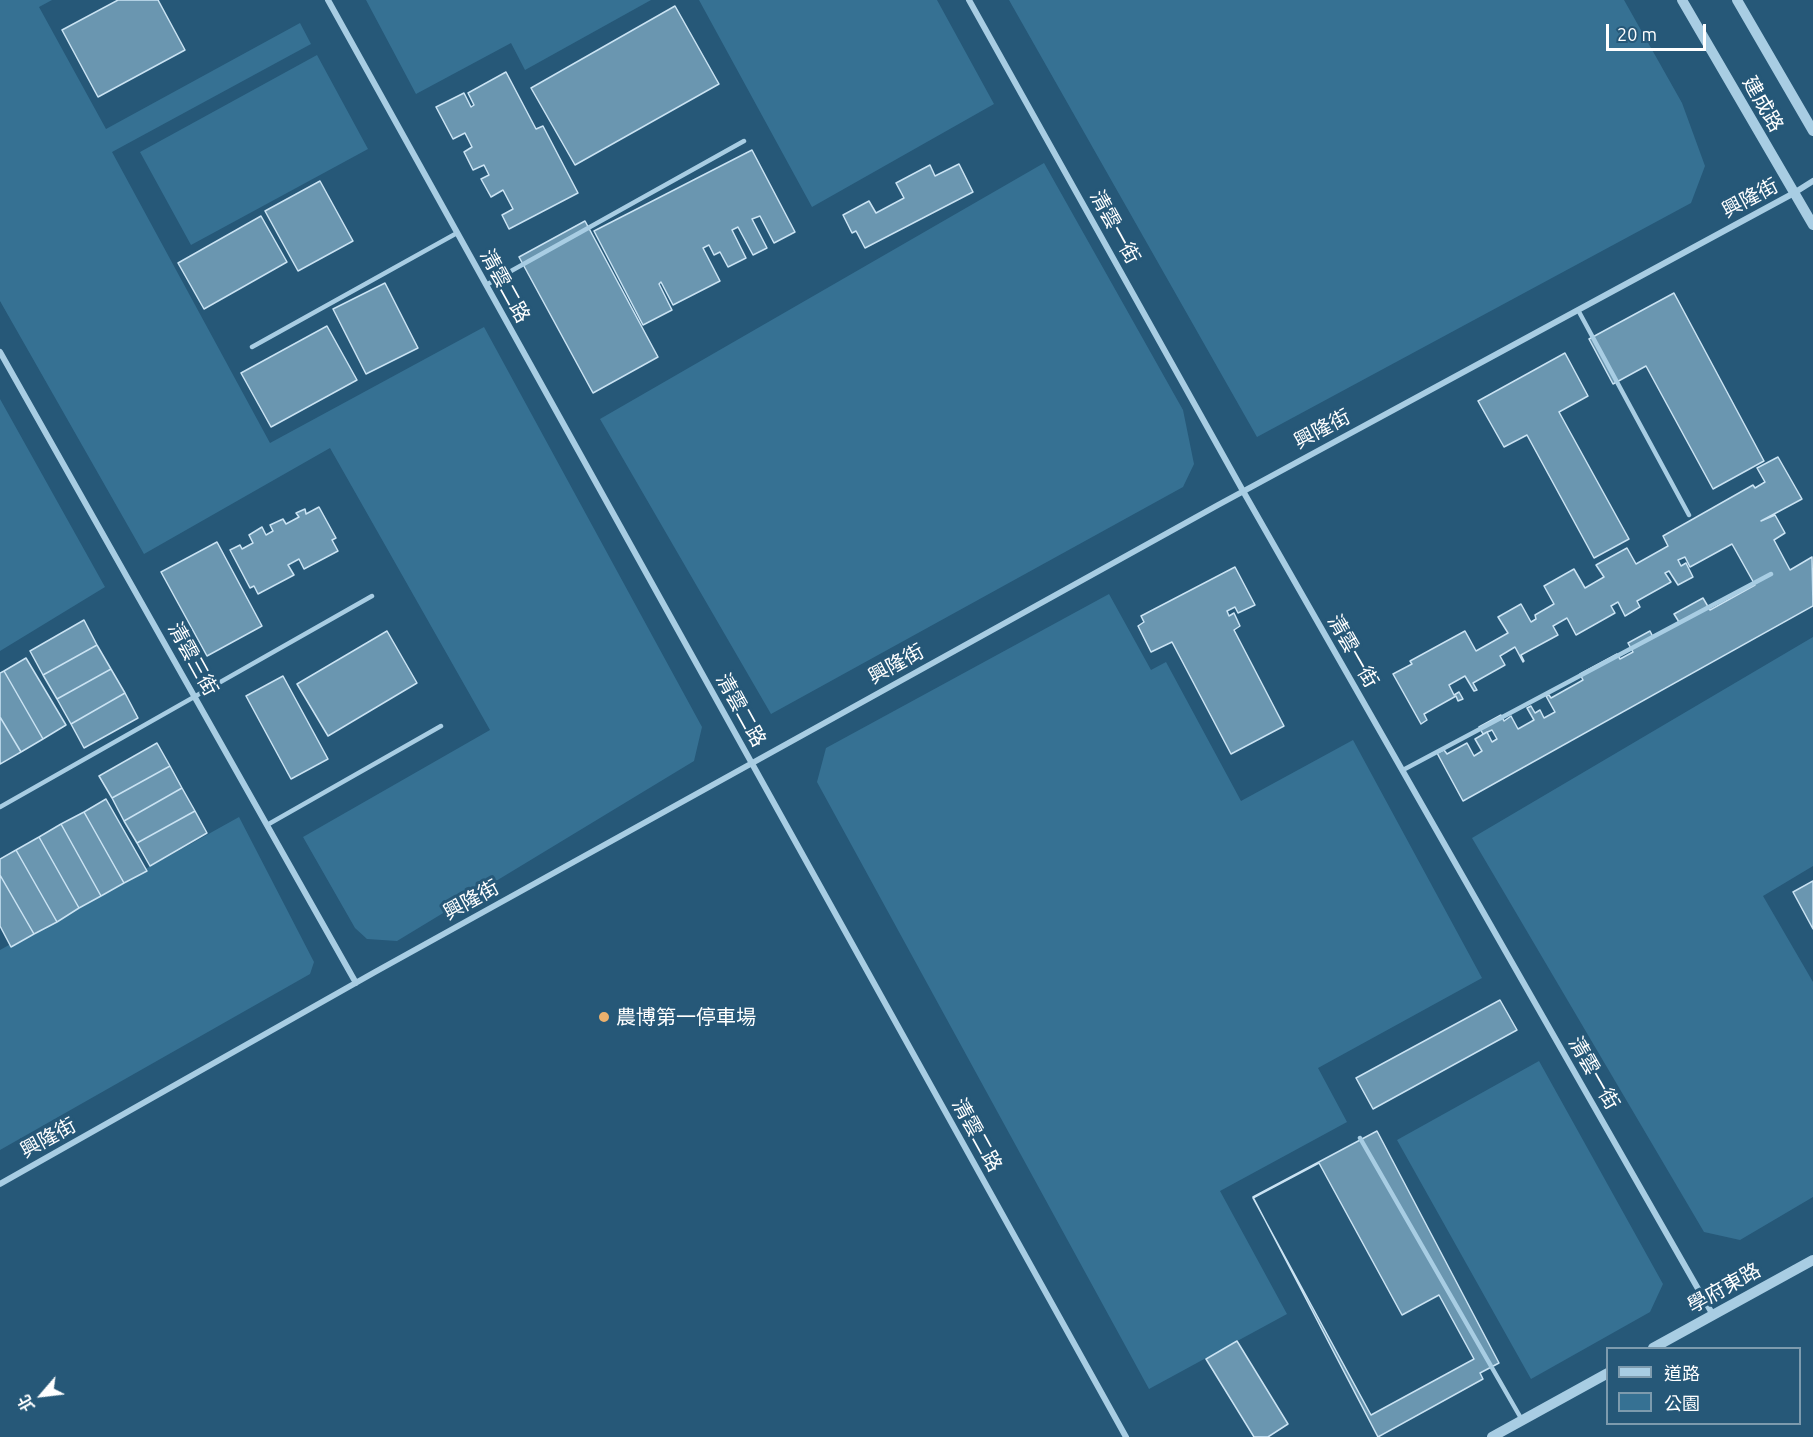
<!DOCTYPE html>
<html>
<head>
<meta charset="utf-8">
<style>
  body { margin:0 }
  #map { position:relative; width:1813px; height:1437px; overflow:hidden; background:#265878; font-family:Ubuntu,"Noto Sans TC",sans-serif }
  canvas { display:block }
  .legend { position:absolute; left:1606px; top:1347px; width:195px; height:78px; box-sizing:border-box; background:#265878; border:2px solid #7d9bae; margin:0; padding:8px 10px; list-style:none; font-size:18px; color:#fff }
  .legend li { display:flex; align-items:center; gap:12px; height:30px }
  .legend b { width:30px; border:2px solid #7d9bae }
  .north { position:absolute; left:12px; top:1365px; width:60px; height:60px; -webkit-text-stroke:4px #265878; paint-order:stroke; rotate:242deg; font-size:16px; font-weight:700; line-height:24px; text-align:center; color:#fff }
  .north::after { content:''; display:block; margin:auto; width:21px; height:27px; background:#fff; clip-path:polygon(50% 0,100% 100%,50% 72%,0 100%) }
  .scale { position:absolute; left:1606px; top:24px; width:100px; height:27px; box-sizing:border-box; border:3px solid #fff; border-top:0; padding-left:8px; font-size:18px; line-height:21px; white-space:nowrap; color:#fff; -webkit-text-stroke:4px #265878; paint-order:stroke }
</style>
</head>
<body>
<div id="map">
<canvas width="1813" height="1437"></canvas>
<ul class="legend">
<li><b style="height:8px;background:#a8cde3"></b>道路</li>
<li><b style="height:16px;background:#367193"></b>公園</li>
</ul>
<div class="north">北</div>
<div class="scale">20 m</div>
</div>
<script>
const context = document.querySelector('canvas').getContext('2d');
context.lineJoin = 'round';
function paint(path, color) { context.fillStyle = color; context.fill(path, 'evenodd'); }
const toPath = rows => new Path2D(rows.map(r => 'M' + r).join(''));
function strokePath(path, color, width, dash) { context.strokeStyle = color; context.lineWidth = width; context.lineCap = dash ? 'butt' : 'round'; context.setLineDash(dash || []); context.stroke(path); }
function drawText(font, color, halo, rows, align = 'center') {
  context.font = font + ' Ubuntu,"Noto Sans TC",sans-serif'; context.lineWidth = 6; context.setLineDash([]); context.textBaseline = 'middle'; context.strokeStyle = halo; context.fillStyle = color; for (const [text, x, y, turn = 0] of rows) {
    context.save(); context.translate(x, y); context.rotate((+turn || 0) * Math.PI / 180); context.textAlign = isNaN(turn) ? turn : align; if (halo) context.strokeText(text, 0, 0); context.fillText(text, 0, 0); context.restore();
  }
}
paint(toPath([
  [0,0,52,0,39,7,106,129,300,23,311,44,112,152,270,443,484,327,702,727,694,761,397,941,367,939,355,928,303,837,490,730,330,448,144,554,0,301],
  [366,0,651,0,525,70,511,43,416,94],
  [699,0,937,0,994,104,812,207],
  [1009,0,1624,0,1682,103,1705,166,1691,203,1257,437],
  [317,55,368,149,191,245,140,152],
  [1044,163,1183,410,1194,464,1183,487,771,714,600,419],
  [0,399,105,587,0,651],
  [1109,594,1151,670,1166,662,1241,801,1353,740,1482,978,1318,1068,1347,1122,1220,1191,1287,1314,1149,1389,817,782,826,748],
  [1813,637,1813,866,1763,896,1813,982,1813,1197,1740,1240,1704,1232,1472,838],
  [239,817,314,962,310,974,0,1150,0,950],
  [1539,1061,1663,1284,1650,1312,1531,1379,1397,1140]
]), '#367193');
const building = toPath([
  [118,0,158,0,185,50,98,97,62,30,118,0],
  [675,6,719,84,575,165,531,88,675,6],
  [506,72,536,129,543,126,578,193,509,229,502,215,513,209,503,190,491,197,481,179,489,175,484,165,473,170,464,152,472,147,465,133,453,139,436,107,464,93,471,107,474,105,468,93,506,72],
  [752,150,795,232,774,243,760,216,752,219,767,248,753,255,738,227,732,230,746,258,728,267,720,252,714,255,709,245,703,248,720,281,673,305,661,282,659,284,672,310,643,325,594,231,752,150],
  [959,164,973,192,865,248,856,231,852,233,843,215,869,201,876,213,904,198,896,183,930,165,935,176,959,164],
  [320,181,353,241,298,271,265,211,320,181],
  [261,216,287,262,204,309,178,263,261,216],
  [585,221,658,357,593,393,519,257,585,221],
  [385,283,418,348,366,374,333,309,385,283],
  [1674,293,1764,461,1713,489,1646,366,1613,384,1589,339,1674,293],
  [327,326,357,380,271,427,241,373,327,326],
  [1565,353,1588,396,1559,412,1629,539,1594,558,1527,435,1504,447,1478,401,1565,353],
  [1778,457,1802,499,1761,521,1775,515,1785,533,1774,540,1790,570,1812,557,1813,606,1463,801,1437,753,1444,750,1447,754,1467,743,1474,756,1482,751,1475,739,1487,732,1492,742,1497,739,1492,730,1483,734,1479,727,1501,715,1504,721,1511,716,1518,729,1534,720,1527,708,1531,706,1535,713,1540,710,1544,718,1555,712,1546,696,1549,695,1551,698,1583,680,1580,674,1617,654,1620,659,1633,652,1628,643,1650,631,1653,637,1679,622,1674,614,1703,598,1710,610,1755,585,1732,544,1690,567,1685,557,1678,560,1681,566,1686,563,1693,577,1678,585,1669,571,1665,573,1671,582,1637,601,1640,607,1625,616,1618,602,1611,606,1615,613,1576,635,1567,618,1553,626,1558,635,1521,655,1524,661,1523,662,1515,647,1500,656,1505,665,1473,683,1477,690,1474,691,1465,676,1449,685,1454,695,1459,692,1463,699,1458,701,1456,696,1424,714,1427,720,1421,724,1393,674,1412,664,1410,661,1465,631,1476,651,1508,633,1498,617,1521,604,1531,622,1536,619,1535,615,1554,604,1544,586,1574,569,1585,588,1604,577,1596,565,1627,548,1636,564,1668,546,1663,536,1753,485,1755,488,1765,482,1757,468,1778,457],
  [319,507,336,538,332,540,338,551,304,569,299,559,288,565,294,575,258,594,254,586,250,588,230,550,240,545,242,549,253,543,249,535,262,527,266,535,273,531,270,525,283,519,286,524,299,517,296,513,305,509,306,514,319,507],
  [217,542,262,626,207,656,161,572,217,542],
  [1235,567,1255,605,1238,613,1235,607,1227,611,1229,616,1234,613,1240,626,1234,630,1284,726,1231,754,1172,642,1151,652,1138,626,1144,622,1141,616,1235,567],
  [84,620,97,645,43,675,30,651,84,620],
  [387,631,417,683,328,736,297,684,387,631],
  [97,645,111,669,57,699,43,675,97,645],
  [26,658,66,725,43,739,4,671,26,658],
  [111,669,125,693,71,724,57,699,111,669],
  [4,671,43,739,21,752,0,717,0,673,4,671],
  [283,676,328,759,291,779,246,696,283,676],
  [125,693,138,718,84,748,71,724,125,693],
  [0,717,21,752,0,764,0,717],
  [157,743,170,766,112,798,99,776,157,743],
  [170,766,182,788,124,821,112,798,170,766],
  [182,788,195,811,137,843,124,821,182,788],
  [106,799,147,871,124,883,84,812,106,799],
  [195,811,207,833,150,866,137,843,195,811],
  [84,812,124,883,101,896,61,824,84,812],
  [61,824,101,896,79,908,39,837,61,824],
  [39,837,79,908,57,922,16,850,39,837],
  [16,850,57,922,34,934,0,875,0,859,16,850],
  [0,875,34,934,11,947,0,926,0,875],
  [1813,881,1813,929,1793,892,1813,881],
  [1500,1000,1517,1030,1373,1109,1356,1078,1500,1000],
  [1377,1131,1499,1363,1480,1373,1483,1379,1378,1437,1253,1197,1377,1131],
  [1319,1163,1402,1315,1439,1295,1474,1359,1371,1415,1253,1198,1319,1163],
  [1237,1341,1288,1424,1268,1437,1254,1437,1206,1359,1237,1341]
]);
paint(building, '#6a96b0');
strokePath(building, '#cae3f3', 1.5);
strokePath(toPath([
  [486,285,744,141],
  [1578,310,1689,515],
  [252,347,457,233],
  [1403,770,1771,574],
  [0,807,372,596],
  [267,825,441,726],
  [1360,1138,1522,1420]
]), '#a8cde3', 4.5);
strokePath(toPath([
  [328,0,1126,1437],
  [969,0,1243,491,1713,1315],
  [0,352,356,983],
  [0,1184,375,972,1218,505,1794,193,1813,181]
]), '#a8cde3', 6);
strokePath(toPath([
  [1682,0,1813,225],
  [1737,0,1813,131],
  [1653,1348,1813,1260],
  [1492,1437,1608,1373]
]), '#a8cde3', 10);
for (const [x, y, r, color] of [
  [604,1017,6,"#ecb16d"]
]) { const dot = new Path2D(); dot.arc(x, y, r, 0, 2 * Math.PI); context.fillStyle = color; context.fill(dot); strokePath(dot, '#265878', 2); }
drawText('20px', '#fff', '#265878', [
  ["建成路",1763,104,60],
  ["興隆街",1750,198,-28],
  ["清雲一街",1115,227,61],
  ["清雲二路",505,286,61],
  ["興隆街",1322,429,-28],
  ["清雲一街",1353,651,60],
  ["清雲三街",193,659,61],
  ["興隆街",896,664,-29],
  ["清雲二路",741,710,61],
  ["興隆街",471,900,-29],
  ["清雲一街",1594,1073,60],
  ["清雲二路",977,1135,61],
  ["興隆街",48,1138,-29],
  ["學府東路",1724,1288,-29]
]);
drawText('20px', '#fff', '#265878', [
  ["農博第一停車場",616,1017]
], 'left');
</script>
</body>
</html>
